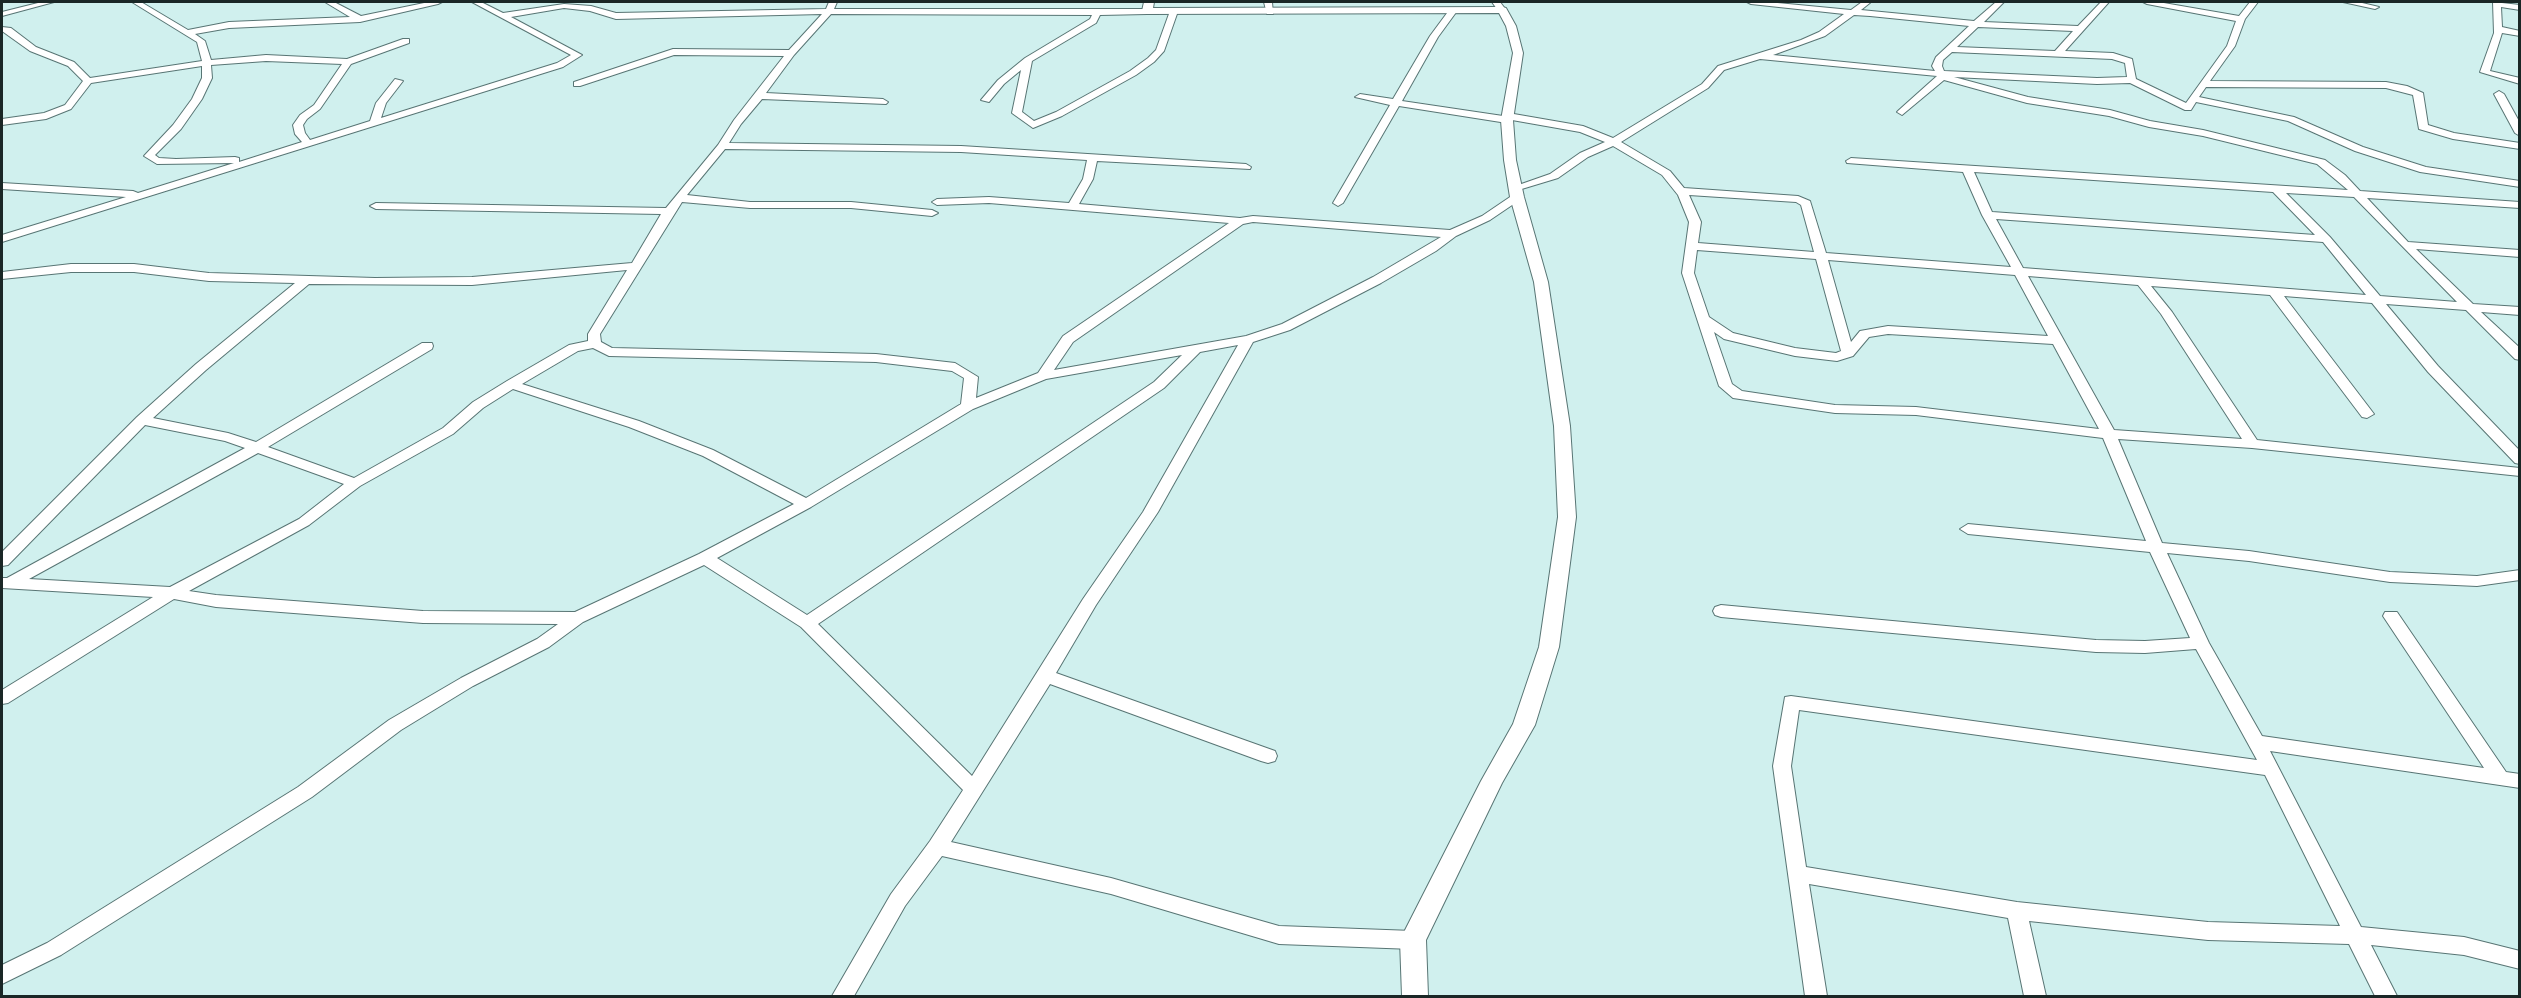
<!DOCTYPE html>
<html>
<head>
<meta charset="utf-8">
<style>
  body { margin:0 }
  #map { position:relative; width:2521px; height:998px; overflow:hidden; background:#d0f0ee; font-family:"Noto Sans",sans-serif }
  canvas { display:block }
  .frame { position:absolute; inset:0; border:3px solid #1a2726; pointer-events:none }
</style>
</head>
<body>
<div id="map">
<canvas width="2521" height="998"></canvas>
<div class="frame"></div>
</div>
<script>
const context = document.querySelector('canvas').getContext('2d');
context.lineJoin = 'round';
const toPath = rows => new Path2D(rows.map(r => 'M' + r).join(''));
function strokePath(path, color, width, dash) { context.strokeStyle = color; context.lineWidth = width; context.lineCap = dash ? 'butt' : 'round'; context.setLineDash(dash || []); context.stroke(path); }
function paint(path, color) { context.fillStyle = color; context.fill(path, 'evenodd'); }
const minor = toPath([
  [42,2,54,2,2,16,2,12,42,2],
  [132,2,141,2,188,30,229,22,350,17,325,2,334,2,361,16,429,2,442,2,438,4,360,22,229,28,195,34,205,41,211,60,266,55,347,59,403,39,409,39,409,43,351,64,320,109,307,119,303,125,305,133,310,140,370,121,376,103,395,79,403,81,386,103,381,118,557,63,571,55,472,2,481,2,503,13,564,4,591,6,616,13,826,9,829,2,837,2,834,9,1150,9,1150,13,1147,14,1100,15,1096,23,1032,61,1022,112,1034,121,1056,112,1130,71,1148,58,1156,50,1170,11,1174,8,1178,11,1164,51,1154,62,1136,75,1062,116,1033,128,1012,113,1021,70,1004,84,989,102,981,100,998,80,1025,58,1090,19,1092,15,831,14,794,55,766,93,883,99,888,102,886,104,762,99,741,124,729,143,961,146,1246,164,1251,167,1250,169,1097,161,1093,179,1079,204,1240,218,1253,216,1450,230,1482,216,1513,195,1521,195,1521,199,1490,220,1456,236,1436,251,1381,283,1290,330,1253,342,1158,512,1096,605,1056,673,1275,751,1277,756,1275,761,1268,763,1261,761,1050,684,951,842,1111,878,1279,926,1413,931,1420,934,1423,940,1420,946,1413,949,1279,944,1111,894,942,856,905,906,854,996,832,996,891,894,930,841,963,790,801,627,704,565,583,622,549,647,473,686,401,730,312,797,61,955,2,984,2,965,47,943,298,787,389,720,461,678,537,639,558,624,423,623,216,607,174,599,8,703,2,704,2,690,153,597,2,588,2,578,7,578,245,448,225,441,145,425,8,565,2,566,2,552,137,417,196,364,295,283,209,281,134,272,71,272,2,279,2,272,71,264,134,264,209,273,375,278,472,277,632,263,661,214,376,209,370,206,376,203,666,208,718,145,734,120,784,56,674,55,580,86,574,86,574,82,673,49,789,50,822,14,616,19,590,11,564,8,511,17,582,55,563,67,2,242,2,235,126,197,2,189,2,183,133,191,138,193,234,163,157,164,144,156,173,125,192,99,202,78,202,66,91,83,71,109,46,119,2,125,2,119,44,113,65,105,83,81,68,66,30,51,2,31,2,27,11,28,36,47,74,62,90,78,202,61,197,42,132,2],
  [266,61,342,64,314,105,300,115,293,125,295,134,302,142,239,162,239,158,235,157,176,159,159,158,155,155,181,129,202,99,212,78,211,65,266,61],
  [725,149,961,152,1087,160,1083,179,1069,203,989,197,937,199,932,202,937,205,989,203,1229,223,1063,336,1038,373,976,398,978,377,955,363,876,354,612,348,601,342,600,334,682,202,750,208,851,208,932,216,938,213,932,210,851,202,750,202,687,195,725,149],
  [1253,222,1441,237,1373,277,1282,324,1246,336,1054,370,1073,342,1243,224,1253,222],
  [627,270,588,334,588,341,569,345,507,381,473,402,443,428,354,478,268,447,432,349,433,346,432,343,422,343,256,442,228,433,153,418,206,370,309,284,472,285,627,270],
  [1238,345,1143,512,1083,599,972,776,818,624,1164,388,1200,352,1238,345],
  [593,348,609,356,876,362,952,371,964,378,961,404,806,498,713,450,639,421,522,384,578,351,593,348],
  [1182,355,1154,382,807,615,717,558,811,507,973,409,1046,379,1182,355],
  [513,389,629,427,703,456,794,504,699,554,575,612,423,611,216,595,189,591,309,525,360,486,453,434,483,408,513,389],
  [258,453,344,484,299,519,170,587,29,579,258,453],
  [1264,2,1272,2,1273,14,1267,14,1264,2],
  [1492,2,1500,2,1506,10,1499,12,1492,2],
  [1747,2,1767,2,1851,10,1862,2,1871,2,1861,10,1974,21,1996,2,2004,2,1984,22,2078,26,2101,2,2109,2,2065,51,2113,53,2132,59,2136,79,2186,103,2227,46,2236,21,2147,4,2143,2,2158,2,2239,16,2250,2,2258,2,2245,19,2235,46,2210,81,2386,82,2407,86,2423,93,2428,125,2454,133,2520,143,2520,149,2453,139,2419,129,2413,95,2386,88,2206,87,2199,97,2294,117,2363,147,2426,167,2520,181,2520,187,2420,172,2355,151,2288,121,2196,102,2191,110,2185,110,2130,83,2097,84,1954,77,2028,97,2110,110,2150,121,2203,130,2325,160,2345,175,2360,191,2520,202,2520,208,2367,198,2408,242,2520,250,2520,257,2416,249,2473,304,2520,307,2520,315,2481,312,2520,348,2520,360,2515,359,2466,310,2386,304,2438,366,2520,451,2520,464,2515,463,2428,372,2372,303,2284,296,2374,414,2367,418,2362,417,2270,295,2151,286,2172,312,2257,440,2520,468,2520,476,2252,448,2118,439,2162,543,2249,551,2390,572,2477,576,2520,570,2520,580,2477,586,2390,582,2249,561,2167,553,2209,643,2262,736,2484,768,2383,616,2385,612,2397,612,2506,772,2520,774,2520,788,2270,751,2361,927,2464,937,2520,951,2520,969,2464,955,2371,945,2397,996,2375,996,2349,944,2208,940,2029,921,2046,996,2024,996,2008,918,1809,884,1827,996,1805,996,1773,766,1785,697,1791,696,2257,760,2196,649,2145,653,2096,652,1721,617,1715,615,1713,611,1715,607,1721,605,2096,640,2145,641,2190,638,2150,552,1968,534,1960,529,1968,524,2146,541,2103,438,1916,415,1835,413,1733,398,1719,386,1682,273,1689,222,1678,195,1662,175,1613,146,1588,157,1558,178,1515,191,1510,188,1550,174,1580,153,1605,142,1580,132,1512,120,1507,123,1399,106,1343,203,1338,206,1333,203,1390,105,1355,97,1360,94,1393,99,1430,36,1450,9,1457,11,1438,37,1402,101,1503,116,1508,113,1583,126,1613,138,1702,84,1718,66,1801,40,1819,32,1844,14,1751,4,1747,2],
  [1854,15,1870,16,1969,26,1936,57,1932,66,1935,71,1773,55,1825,36,1854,15],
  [1978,27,2073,31,2055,51,1957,47,1978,27],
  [1952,52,2112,59,2125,63,2127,77,2097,78,1944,71,1942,66,1943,60,1952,52],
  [1760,59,1937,76,1899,110,1897,112,1902,115,1944,80,2027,103,2109,116,2149,127,2203,136,2317,164,2348,190,1851,158,1846,161,1847,163,1963,172,1982,215,2011,267,1826,253,1810,201,1798,196,1684,188,1670,171,1621,142,1708,88,1724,70,1760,59],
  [1974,172,2273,192,2315,235,1992,212,1974,172],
  [2286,193,2354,197,2457,302,2380,296,2330,237,2286,193],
  [1689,195,1796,202,1801,205,1814,252,1698,243,1701,222,1689,195],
  [1996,219,2323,242,2366,295,2023,268,1996,219],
  [1697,250,1816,259,1841,351,1836,353,1795,348,1733,333,1709,317,1694,273,1697,250],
  [1828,260,2015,275,2048,336,1888,326,1860,331,1851,342,1828,260],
  [2028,276,2138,285,2161,314,2242,439,2114,430,2028,276],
  [1714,332,1724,339,1795,356,1837,361,1853,356,1869,337,1888,334,2053,344,2099,429,1916,407,1835,405,1742,391,1732,384,1714,332],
  [1799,710,2265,775,2340,926,2208,922,2017,902,1806,867,1791,766,1799,710],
  [2343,2,2358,2,2379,7,2375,9,2343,2],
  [2493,2,2520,5,2520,10,2501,7,2502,27,2520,31,2520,36,2502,33,2490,71,2520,78,2520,84,2480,72,2494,33,2493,2],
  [2499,91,2504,94,2520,123,2520,136,2515,133,2494,94,2499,91]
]);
const tertiary = toPath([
  [1144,2,1154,2,1153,8,1502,7,1506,8,1516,26,1523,53,1513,120,1516,160,1524,197,1548,282,1570,426,1576,517,1559,647,1535,725,1502,783,1426,940,1428,996,1402,996,1400,940,1481,781,1513,724,1539,647,1558,517,1554,426,1534,282,1510,197,1504,160,1501,120,1513,53,1506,26,1499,13,1147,14,1142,11,1144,2]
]);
strokePath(minor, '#587574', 2);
strokePath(tertiary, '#587574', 2);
paint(minor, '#fff');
paint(tertiary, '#fff');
</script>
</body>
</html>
